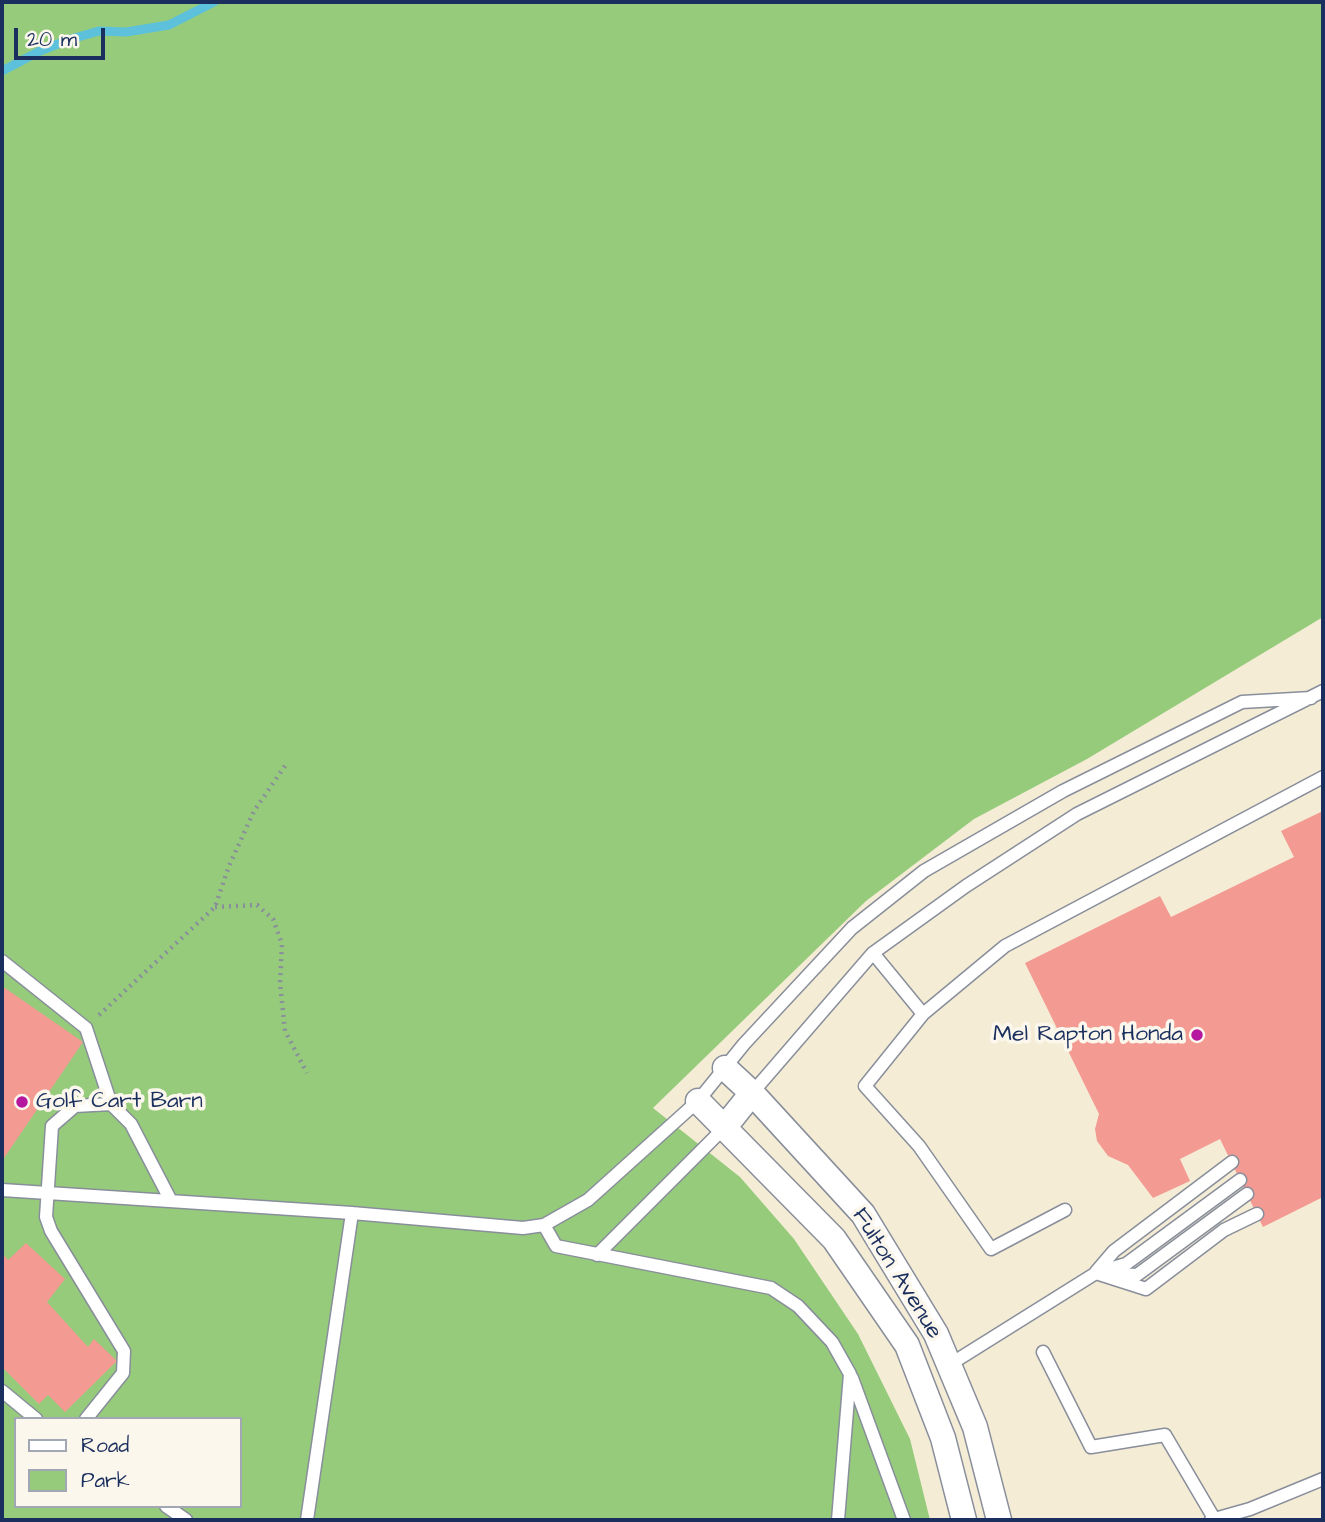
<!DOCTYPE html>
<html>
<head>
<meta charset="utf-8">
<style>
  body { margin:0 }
  #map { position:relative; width:1325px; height:1522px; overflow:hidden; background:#f5ecd6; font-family:"Architects Daughter",sans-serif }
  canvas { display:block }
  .frame { position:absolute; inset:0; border:4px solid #1b2f5e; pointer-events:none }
  .legend { position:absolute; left:14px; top:1417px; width:228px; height:91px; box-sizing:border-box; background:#fbf7ec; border:2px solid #a1a7b3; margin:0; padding:9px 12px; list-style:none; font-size:21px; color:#1b2f5e }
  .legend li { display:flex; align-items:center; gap:14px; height:35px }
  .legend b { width:35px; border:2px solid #a1a7b3 }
  .scale { position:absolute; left:14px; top:28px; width:91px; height:32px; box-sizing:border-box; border:4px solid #1b2f5e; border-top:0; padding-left:9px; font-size:21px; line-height:24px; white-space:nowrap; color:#1b2f5e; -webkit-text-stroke:5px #fbf7ec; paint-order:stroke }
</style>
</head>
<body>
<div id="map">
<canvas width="1325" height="1522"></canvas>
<div class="frame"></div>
<ul class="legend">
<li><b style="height:9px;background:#fff"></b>Road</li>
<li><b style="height:19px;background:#96cb7c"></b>Park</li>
</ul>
<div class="scale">20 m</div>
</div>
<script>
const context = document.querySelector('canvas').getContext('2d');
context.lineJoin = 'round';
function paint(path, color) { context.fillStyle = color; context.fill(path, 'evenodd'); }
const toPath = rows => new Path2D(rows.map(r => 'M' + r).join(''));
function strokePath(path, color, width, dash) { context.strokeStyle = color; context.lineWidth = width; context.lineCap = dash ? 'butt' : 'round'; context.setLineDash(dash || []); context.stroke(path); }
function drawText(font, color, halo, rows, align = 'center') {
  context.font = font + ' "Architects Daughter",sans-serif'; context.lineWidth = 7; context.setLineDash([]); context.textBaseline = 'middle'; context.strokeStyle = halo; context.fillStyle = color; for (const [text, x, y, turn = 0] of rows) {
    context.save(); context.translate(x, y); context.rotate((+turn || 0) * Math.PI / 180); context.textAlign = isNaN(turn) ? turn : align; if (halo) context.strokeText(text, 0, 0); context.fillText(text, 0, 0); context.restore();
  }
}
paint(toPath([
  [2,2,1323,2,1323,617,1087,759,974,819,866,901,653,1108,740,1177,794,1239,858,1334,910,1439,930,1520,2,1520],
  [16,1419,240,1419,240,1506,16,1506]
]), '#96cb7c');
strokePath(toPath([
  [2,71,40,51,71,39,99,31,126,32,169,25,214,2]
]), '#5dc1db', 9);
paint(toPath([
  [1323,811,1323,1197,1263,1227,1220,1139,1180,1159,1190,1181,1153,1198,1128,1165,1108,1156,1097,1141,1095,1129,1099,1114,1025,963,1160,896,1171,917,1294,857,1281,831],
  [2,986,83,1042,2,1161],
  [26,1243,65,1279,47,1302,88,1347,94,1339,117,1361,65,1412,48,1395,39,1404,2,1367,2,1253,8,1260]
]), '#f39a92');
const lane = toPath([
  [873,953,923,1014],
  [2,961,86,1028,111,1104],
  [752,1093,873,953,966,886,1077,814,1323,691],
  [2,1190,352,1213,523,1228,544,1225,588,1200,698,1101,744,1044,852,928,924,871,1063,791,1242,702,1311,698],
  [1065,1210,991,1249,919,1146,865,1086,923,1014,1005,946,1323,777],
  [544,1225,556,1246,771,1288,798,1306,832,1342,850,1374,838,1520],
  [597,1255,724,1128],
  [1096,1272,1114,1251,1232,1162],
  [1096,1273,1146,1289,1224,1230,1257,1214],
  [1114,1274,1137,1275,1247,1194],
  [1043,1352,1091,1447,1165,1435,1215,1520],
  [949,1365,1096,1273,1126,1264,1240,1180],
  [852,1378,904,1520],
  [2,1391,36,1419],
  [86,1419,123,1373,124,1351,51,1231,46,1217,52,1126,75,1106,111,1104,131,1124,171,1201],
  [166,1506,186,1520],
  [307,1520,352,1213],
  [1211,1520,1250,1509,1323,1479]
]);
const street = toPath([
  [725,1068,752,1093,863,1214,936,1334,975,1427,999,1520],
  [698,1101,834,1239,907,1345,943,1438,964,1520],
  [724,1128,752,1093]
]);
strokePath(lane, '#888e9a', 15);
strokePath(street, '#888e9a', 27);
strokePath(toPath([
  [215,907,257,905,273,919,282,944,280,983,285,1031,307,1073],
  [99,1015,215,907,229,866,254,811,287,763]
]), '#888e9a', 4.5, [2, 5]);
strokePath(lane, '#fff', 12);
strokePath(street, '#fff', 24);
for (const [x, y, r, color] of [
  [1197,1035,7,"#b5179e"],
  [22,1102,7,"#b5179e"]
]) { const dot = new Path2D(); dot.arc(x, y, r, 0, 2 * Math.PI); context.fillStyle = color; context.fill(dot); strokePath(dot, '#fbf7ec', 2.5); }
drawText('23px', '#1b2f5e', '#fbf7ec', [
  ["Mel Rapton Honda",1183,1035],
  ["Golf Cart Barn",36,1102,"left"]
], 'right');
drawText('23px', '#1b2f5e', '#fbf7ec', [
  ["Fulton Avenue",896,1274,58]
]);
</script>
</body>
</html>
